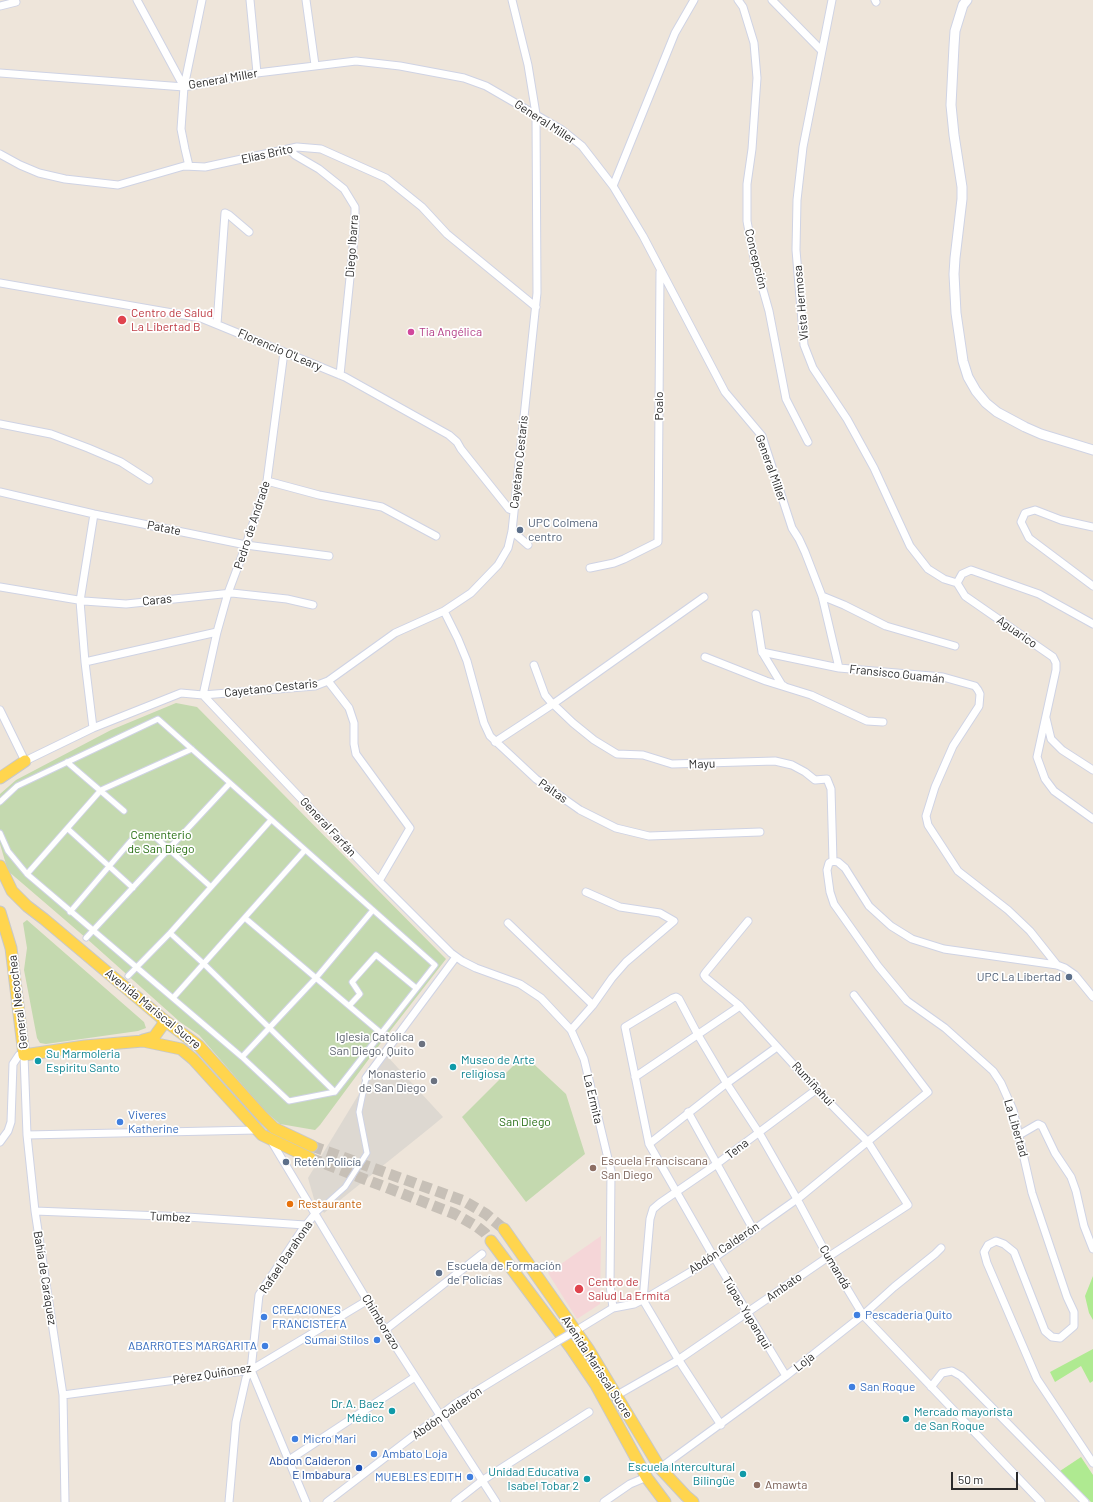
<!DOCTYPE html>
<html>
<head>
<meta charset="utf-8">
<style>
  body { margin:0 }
  #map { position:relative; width:1093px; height:1502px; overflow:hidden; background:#eee5da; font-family:Barlow,sans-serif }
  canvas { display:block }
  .scale { position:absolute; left:951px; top:1472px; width:67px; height:18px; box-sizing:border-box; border:2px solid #2a2a2a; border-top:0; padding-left:5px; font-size:12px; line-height:14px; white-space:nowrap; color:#2a2a2a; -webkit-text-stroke:3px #fff; paint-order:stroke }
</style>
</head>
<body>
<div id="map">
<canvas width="1093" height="1502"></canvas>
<div class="scale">50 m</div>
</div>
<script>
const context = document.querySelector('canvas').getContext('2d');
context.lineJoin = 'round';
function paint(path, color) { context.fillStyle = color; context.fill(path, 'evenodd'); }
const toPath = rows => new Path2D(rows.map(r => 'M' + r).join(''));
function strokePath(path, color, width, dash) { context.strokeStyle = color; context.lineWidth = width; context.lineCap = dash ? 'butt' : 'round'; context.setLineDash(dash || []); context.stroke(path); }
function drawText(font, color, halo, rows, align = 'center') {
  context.font = font + ' Barlow,sans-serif'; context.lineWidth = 3.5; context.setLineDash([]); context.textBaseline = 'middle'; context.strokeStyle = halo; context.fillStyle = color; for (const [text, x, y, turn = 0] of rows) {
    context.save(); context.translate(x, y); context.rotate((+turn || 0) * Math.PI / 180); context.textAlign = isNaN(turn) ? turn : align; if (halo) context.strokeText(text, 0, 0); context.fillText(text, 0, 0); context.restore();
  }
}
paint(toPath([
  [601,1236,600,1304,577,1319,548,1273]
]), '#f5d6d8');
paint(toPath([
  [1093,1276,1093,1320,1089,1313,1085,1296],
  [1093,1349,1093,1381,1090,1383,1081,1366,1055,1382,1050,1372],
  [1081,1457,1093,1475,1093,1502,1091,1502,1060,1471]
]), '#afea91');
paint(toPath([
  [176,703,197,707,446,959,380,1044,320,1125,315,1130,280,1124,264,1110,199,1035,180,1022,86,938,8,871,0,844,0,794,16,780,111,730],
  [27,920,144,1022,146,1028,138,1031,46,1044,40,1043,37,1038,24,970,27,948,23,923],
  [524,1055,566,1094,585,1154,526,1202,462,1117]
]), '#c4d9af');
paint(toPath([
  [387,1056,443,1117,431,1127,324,1213,314,1199,308,1178,365,1084]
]), '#ddd8d1');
strokePath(toPath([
  [312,1146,464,1201,486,1214,504,1229],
  [310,1158,455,1214,476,1226,485,1233,491,1241]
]), '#c7c0b7', 11, [11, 5.5]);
const pedestrian = toPath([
  [67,762,124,811],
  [0,802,17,786,158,719,435,965,335,1092,289,1101,242,1057,27,874,8,851,0,833],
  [68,829,133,888],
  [154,836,211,887],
  [27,874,101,790,192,749],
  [70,912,135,836],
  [245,918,381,1033],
  [170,933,204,964,335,1092],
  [86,938,230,783],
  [128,976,170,933,271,820],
  [173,998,305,850],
  [349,1006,360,994,352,982,376,955,416,988],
  [242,1057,316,978,373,910],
  [315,1214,345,1187,367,1153,359,1112,366,1078]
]);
const minor = toPath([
  [137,0,184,87],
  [250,0,257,73],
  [306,0,315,65],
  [738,0,743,7,754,43,757,78,752,149,747,184,747,221,754,258,769,311,786,399,808,442],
  [772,0,821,50],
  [832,0,803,147,797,200,796,250,804,345,813,368,847,419,874,468,910,546,928,569,944,579,957,583],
  [875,0,876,2],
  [0,6,16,2],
  [0,73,184,87,257,73,356,61,400,66,464,78,486,86,562,130,582,146,613,186,643,236,725,392,762,436,792,528,799,539,805,552,822,596,839,668],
  [289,149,295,155,319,169,344,189,355,207,355,229,340,375],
  [0,154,20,165,39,173,65,179,118,185,184,166,205,167,297,147,321,149,386,178,422,207,447,234,536,307],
  [189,166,185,149,181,129,184,87,202,0],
  [613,186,675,33,694,0],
  [0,283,201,318,345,377,449,435,457,442,461,449,509,509,514,511],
  [217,324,225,213,229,215,249,232],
  [0,424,51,434,88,448,121,462,149,480],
  [267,481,319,495,382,507,436,536],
  [0,492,94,514,246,545,329,556],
  [1093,527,1061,520,1035,510,1025,513,1021,522,1029,538,1093,586],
  [512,531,528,545],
  [590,568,614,563,624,559,658,542,660,272],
  [0,587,84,601,126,604,232,593,287,599,313,605],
  [822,596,844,605,886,626,955,646],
  [444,611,458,639,467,661,484,723,490,736,536,779,580,810,616,828,649,836,760,832],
  [756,614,762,652,782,685,784,686],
  [1093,624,1039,594,971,570,962,574,957,583,965,596,1053,657,1056,663,1056,670,1037,757,1045,779,1054,791,1093,819],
  [762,652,839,668,943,677,975,686,978,690,980,694,979,706,953,746,935,787,926,816,928,825,958,871,1008,910,1030,931,1057,965],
  [705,657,766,681,811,695,867,721,883,722],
  [85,662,217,632],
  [534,665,545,695,550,701,573,723,594,740,617,754,643,755,672,764,775,761,792,765,805,772,815,780,827,779,831,789,833,861],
  [328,681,349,708,354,723,354,744,356,754,410,828,379,881],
  [203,695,379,881,451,953,462,961,476,968,520,984,541,998,571,1030,584,1059,611,1171,610,1285,613,1308],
  [203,695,217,632,228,593,246,545,267,481,284,352],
  [0,710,25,761,93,728,181,693,203,695,315,686,328,681,395,633,444,611,471,593,498,565,508,548,512,531,537,293,536,114,528,65,512,0],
  [1046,718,1051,739,1062,750,1093,770],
  [93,728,85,662,80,601,94,514],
  [495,742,553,704,704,597],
  [833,861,829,863,827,870,830,892,834,904,878,966,907,1001,945,1028,993,1071,1001,1083,1013,1110,1032,1193,1067,1297,1074,1312,1074,1326,1060,1338,1052,1337,1045,1331,1014,1252,1004,1244,996,1241,988,1245,984,1252,987,1263,1037,1379,1093,1463],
  [833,861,838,862,845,868,869,906,891,926,912,939,944,949,1057,965,1065,968,1075,975,1093,997],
  [508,923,593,1005],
  [571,1030,593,1005,612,978,626,962,674,921,660,913,620,907,586,892],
  [635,1077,740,1006],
  [366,1078,456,957],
  [688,1112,753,1229],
  [27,1135,256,1130],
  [1019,1135,1038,1124,1042,1126,1055,1153,1071,1177,1076,1191,1084,1226,1093,1249],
  [270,1139,385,1330,496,1502],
  [0,1142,8,1131,11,1122,13,1064,19,1055,24,1055,27,1135,35,1211,63,1395,65,1502],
  [649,1144,723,1086,777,1047],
  [35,1211,187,1217,305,1225],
  [385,1330,482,1254],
  [577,1330,613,1308,634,1304,648,1297,714,1258,800,1197,928,1092,854,995],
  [251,1370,306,1502],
  [786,1376,712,1254,649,1144,625,1027,673,998,676,997,679,999,698,1035,727,1084,761,1136,797,1199,828,1257,863,1315,1041,1502],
  [931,1387,942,1373,952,1371,961,1376,1085,1502],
  [619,1394,675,1362,828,1257,908,1205,868,1142,814,1087,740,1006,706,978,704,975,706,972,748,921],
  [63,1395,251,1370,368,1300],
  [721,1425,678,1359,643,1300,650,1219,653,1209,660,1203,714,1166,817,1089],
  [289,1460,415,1377],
  [660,1468,786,1376,863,1315,894,1287,935,1254,941,1248],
  [229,1502,236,1422,246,1378,251,1370,259,1295,302,1230,315,1214],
  [327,1502,455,1404,558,1341],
  [455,1502,483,1480,589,1412],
  [604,1502,630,1484,642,1479,647,1478]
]);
const tertiary = toPath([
  [967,0,963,5,955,31,954,46,951,105,954,135,962,187,962,199,955,258,954,274,956,313,963,361,968,377,976,391,986,403,997,412,1025,427,1041,434,1093,450]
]);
const primary = toPath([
  [0,778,25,761],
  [0,866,12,891,27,906,44,919,164,1020,199,1046,262,1116,274,1128,312,1146],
  [0,912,11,948,24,1055,85,1046,143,1041,181,1049,193,1059,262,1135,310,1158],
  [143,1040,154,1037,162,1026,164,1020],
  [504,1229,589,1350,660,1468,686,1496,693,1502],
  [491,1241,571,1348,596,1385,647,1478,665,1502]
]);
strokePath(pedestrian, '#cfd3e4', 7);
strokePath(minor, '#cfd3e4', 9);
strokePath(tertiary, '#cfd3e4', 11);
strokePath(primary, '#c8c8c8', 13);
strokePath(pedestrian, '#fff', 5);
strokePath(minor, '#fff', 7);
strokePath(tertiary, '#fff', 9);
strokePath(primary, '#ffd54e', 11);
const minorBridge = toPath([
  [558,1341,577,1330]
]);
strokePath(minorBridge, '#cfd3e4', 9, []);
strokePath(minorBridge, '#fff', 7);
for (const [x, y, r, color] of [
  [122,320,5,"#e0444e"],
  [411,332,4,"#d1479c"],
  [520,530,4,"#5c6f8a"],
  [1069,977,4,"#5c6f8a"],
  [422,1044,4,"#6b7280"],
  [38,1061,4,"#0f9aa8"],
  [453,1067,4,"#0f9aa8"],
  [434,1081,4,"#6b7280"],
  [120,1122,4,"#3f7fe0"],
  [286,1162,4,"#5c6f8a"],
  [593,1168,4,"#8d6e63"],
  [290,1204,4,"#e8710a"],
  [439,1273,4,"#5c6f8a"],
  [579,1289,5,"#e0444e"],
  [857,1315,4,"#3f7fe0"],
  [264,1317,4,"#3f7fe0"],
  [377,1340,4,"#3f7fe0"],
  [265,1346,4,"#3f7fe0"],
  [852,1387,4,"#3f7fe0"],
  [392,1411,4,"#0f9aa8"],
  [906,1419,4,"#0f9aa8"],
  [295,1439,4,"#3f7fe0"],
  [374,1454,4,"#3f7fe0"],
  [359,1468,4,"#1a4fb4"],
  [743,1474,4,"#0f9aa8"],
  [470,1477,4,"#3f7fe0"],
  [587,1479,4,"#0f9aa8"],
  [757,1485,4,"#8d6e63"]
]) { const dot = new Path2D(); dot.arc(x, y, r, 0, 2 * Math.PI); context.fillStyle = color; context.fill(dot); strokePath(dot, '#fff', 1.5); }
drawText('12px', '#2a2a2a', '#fff', [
  ["General Miller",223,79,-10],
  ["General Miller",545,122,33],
  ["Elías Brito",267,154,-12],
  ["Diego Ibarra",352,246,-86],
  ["Concepción",756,259,76],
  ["Vista Hermosa",801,303,-95],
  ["Florencio O'Leary",280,350,23],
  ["Poalo",659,406,-90],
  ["Cayetano Cestaris",519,462,-84],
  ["General Miller",771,468,70],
  ["Pedro de Andrade",252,525,-72],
  ["Patate",164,528,11],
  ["Caras",157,600,-6],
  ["Aguarico",1017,632,35],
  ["Fransisco Guamán",897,674,6],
  ["Cayetano Cestaris",271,688,-6],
  ["Mayu",702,764,-2],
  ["Paltas",553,791,35],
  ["General Farfán",328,827,47],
  ["General Necochea",18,1002,-97],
  ["Avenida Mariscal Sucre",153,1009,39],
  ["Rumiñahui",813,1084,47],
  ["La Ermita",593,1099,77],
  ["La Libertad",1016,1128,74],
  ["Tena",737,1149,-37],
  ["Tumbez",170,1217,3],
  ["Abdón Calderón",724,1248,-34],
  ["Rafael Barahona",286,1257,-56],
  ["Cumandá",835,1267,59],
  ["Bahía de Caráquez",45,1278,81],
  ["Ambato",784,1287,-35],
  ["Túpac Yupanqui",747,1313,59],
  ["Chimborazo",381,1322,59],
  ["Loja",804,1362,-38],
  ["Avenida Mariscal Sucre",597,1367,57],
  ["Pérez Quiñonez",212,1374,-9],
  ["Abdón Calderón",447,1413,-35]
]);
drawText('12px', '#be3a42', '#fff', [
  ["Centro de Salud",131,313],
  ["La Libertad B",131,327],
  ["Centro de",588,1282],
  ["Salud La Ermita",588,1296]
], 'left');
drawText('12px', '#b23c85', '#fff', [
  ["Tia Angélica",419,332]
], 'left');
drawText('12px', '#4e5e75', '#fff', [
  ["UPC Colmena",528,523],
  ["centro",528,537],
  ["UPC La Libertad",1061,977,"right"],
  ["Retén Policía",294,1162],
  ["Escuela de Formación",447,1266],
  ["de Policías",447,1280]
], 'left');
drawText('12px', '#266e12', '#fff', [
  ["Cementerio",161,835],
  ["de San Diego",161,849],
  ["San Diego",525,1122]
]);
drawText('12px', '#5b616d', '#fff', [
  ["Iglesia Católica",414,1037],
  ["San Diego, Quito",414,1051],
  ["Monasterio",426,1074],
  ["de San Diego",426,1088]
], 'right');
drawText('12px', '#0d838f', '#fff', [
  ["Su Marmoleria",46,1054],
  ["Espiritu Santo",46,1068],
  ["Museo de Arte",461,1060],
  ["religiosa",461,1074],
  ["Dr.A. Baez",384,1404,"right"],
  ["Médico",384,1418,"right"],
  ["Mercado mayorista",914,1412],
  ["de San Roque",914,1426],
  ["Escuela Intercultural",735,1467,"right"],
  ["Bilingüe",735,1481,"right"],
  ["Unidad Educativa",579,1472,"right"],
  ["Isabel Tobar 2",579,1486,"right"]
], 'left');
drawText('12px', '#366cbe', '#fff', [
  ["Viveres",128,1115],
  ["Katherine",128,1129],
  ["CREACIONES",272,1310],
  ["FRANCISTEFA",272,1324],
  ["Pescaderia Quito",865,1315],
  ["Sumai Stilos",369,1340,"right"],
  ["ABARROTES MARGARITA",257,1346,"right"],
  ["San Roque",860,1387],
  ["Micro Mari",303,1439],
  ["Ambato Loja",382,1454],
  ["MUEBLES EDITH",462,1477,"right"]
], 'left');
drawText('12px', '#785e54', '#fff', [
  ["Escuela Franciscana",601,1161],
  ["San Diego",601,1175],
  ["Amawta",765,1485]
], 'left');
drawText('12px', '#c56008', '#fff', [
  ["Restaurante",298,1204]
], 'left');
drawText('12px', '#164399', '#fff', [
  ["Abdon Calderon",351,1461],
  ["E Imbabura",351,1475]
], 'right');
</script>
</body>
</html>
